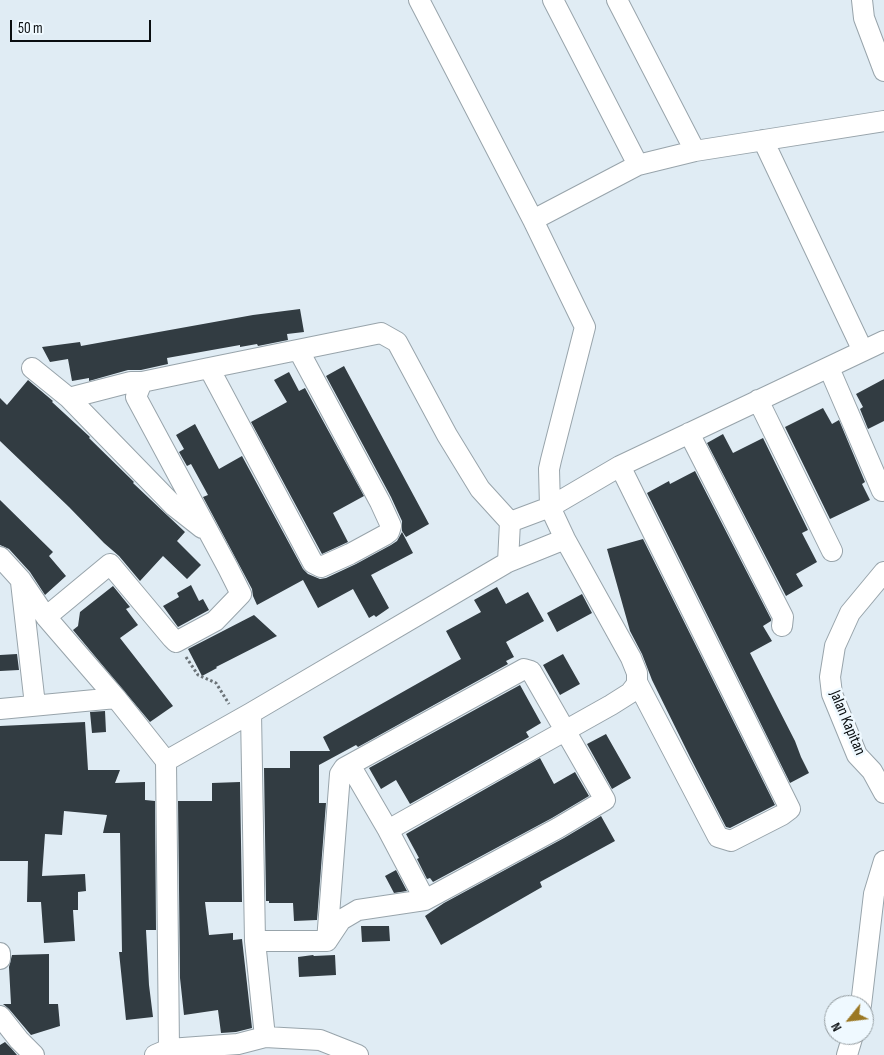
<!DOCTYPE html>
<html>
<head>
<meta charset="utf-8">
<style>
  body { margin:0 }
  #map { position:relative; width:884px; height:1055px; overflow:hidden; background:#e0ecf4; font-family:"Sofia Sans Condensed",sans-serif }
  canvas { display:block }
  .north { position:absolute; left:824px; top:995px; width:50px; height:50px; box-sizing:border-box; background:#eff9ff; border:1px solid #939b9f; border-radius:50%; rotate:241deg; font-size:14px; font-weight:700; line-height:20px; text-align:center; color:#0a0e10 }
  .north::after { content:''; display:block; margin:auto; width:18px; height:22px; background:#9b7823; clip-path:polygon(50% 0,100% 100%,50% 72%,0 100%) }
  .scale { position:absolute; left:10px; top:20px; width:141px; height:22px; box-sizing:border-box; border:2px solid #0a0e10; border-top:0; padding-left:6px; font-size:15px; line-height:18px; white-space:nowrap; color:#0a0e10; -webkit-text-stroke:4px #eff9ff; paint-order:stroke }
</style>
</head>
<body>
<div id="map">
<canvas width="884" height="1055"></canvas>
<div class="north">N</div>
<div class="scale">50 m</div>
</div>
<script>
const context = document.querySelector('canvas').getContext('2d');
context.lineJoin = 'round';
function paint(path, color) { context.fillStyle = color; context.fill(path, 'evenodd'); }
const toPath = rows => new Path2D(rows.map(r => 'M' + r).join(''));
function strokePath(path, color, width, dash) { context.strokeStyle = color; context.lineWidth = width; context.lineCap = dash ? 'butt' : 'round'; context.setLineDash(dash || []); context.stroke(path); }
function drawText(font, color, halo, rows, align = 'center') {
  context.font = font + ' "Sofia Sans Condensed",sans-serif'; context.lineWidth = 5; context.setLineDash([]); context.textBaseline = 'middle'; context.strokeStyle = halo; context.fillStyle = color; for (const [text, x, y, turn = 0] of rows) {
    context.save(); context.translate(x, y); context.rotate((+turn || 0) * Math.PI / 180); context.textAlign = isNaN(turn) ? turn : align; if (halo) context.strokeText(text, 0, 0); context.fillText(text, 0, 0); context.restore();
  }
}
paint(toPath([
  [300,309,304,332,287,334,288,340,258,346,257,344,240,347,240,345,167,358,168,364,141,370,128,370,89,381,89,378,72,381,68,359,50,362,42,347,80,342,81,346,253,315],
  [344,366,429,524,406,537,402,531,402,521,391,497,326,376],
  [289,372,299,391,305,388,364,496,333,513,348,542,322,554,251,422,287,402,274,380],
  [884,379,884,421,868,429,860,409,863,407,856,394],
  [28,380,53,401,52,402,90,437,89,438,134,482,133,483,185,532,177,541,201,565,187,579,163,556,140,581,119,556,104,543,69,507,0,441,0,398,7,405],
  [823,408,832,424,839,420,865,482,862,484,870,500,830,519,785,427],
  [195,424,219,469,242,456,303,569,308,574,320,579,326,578,356,564,391,545,397,541,402,532,413,553,371,575,389,608,376,617,374,615,369,618,353,589,318,608,303,580,257,605,253,596,252,589,203,497,208,495,191,464,187,466,179,452,184,449,176,435],
  [723,434,733,453,763,438,808,530,802,533,817,562,796,574,803,586,786,596,707,443],
  [695,471,771,619,771,621,763,626,772,641,750,653,795,741,801,757,809,773,790,783,647,493,669,481,670,484],
  [0,500,53,552,49,556,66,576,45,595,30,572,9,549,0,545],
  [643,539,775,805,730,828,726,827,690,757,652,680,642,654,630,631,607,549],
  [191,585,199,601,203,599,209,610,178,627,163,606,179,597,177,593],
  [113,586,130,607,126,609,138,625,120,638,173,706,150,722,73,630,78,626,80,612],
  [497,587,506,604,528,592,544,621,506,642,514,657,506,661,508,664,358,747,356,745,319,765,319,803,326,803,317,920,294,921,293,903,269,903,269,901,266,901,264,768,290,768,290,751,330,751,323,737,461,659,446,631,481,612,474,600],
  [582,594,592,613,557,632,547,613],
  [254,615,277,636,216,667,217,668,202,676,188,649],
  [17,654,19,670,0,671,0,655],
  [563,654,580,684,560,695,543,665],
  [520,685,541,723,526,732,529,737,410,804,396,780,381,789,369,768],
  [105,711,106,732,92,733,90,712],
  [85,722,88,770,120,770,115,783,145,782,145,800,155,801,156,930,146,930,149,985,153,1017,126,1020,119,952,122,952,120,833,103,833,107,815,64,811,62,835,45,834,42,876,85,874,86,891,78,892,78,910,73,910,75,941,44,943,41,902,27,902,28,861,0,861,0,726],
  [606,734,631,778,612,789,587,744],
  [540,758,554,784,575,772,589,796,552,818,433,882,430,878,427,879,417,859,419,858,406,834],
  [240,782,242,902,205,902,209,935,233,933,233,940,242,939,252,1028,236,1032,221,1033,218,1010,184,1015,180,978,178,801,212,801,212,783],
  [601,816,615,841,540,882,542,887,441,945,425,916,444,903,564,838],
  [396,870,407,891,394,893,385,876],
  [361,926,389,926,390,941,362,942],
  [49,954,49,1004,58,1004,60,1026,31,1035,9,1009,3,1004,11,1004,9,967,12,955],
  [313,955,314,956,335,955,336,975,299,977,298,957],
  [5,1042,11,1048,17,1055,0,1055,0,1045]
]), '#323c42');
const minor = toPath([
  [419,0,533,220],
  [553,0,638,165],
  [617,0,695,151],
  [862,0,864,18,884,71],
  [763,140,863,351],
  [299,351,380,502,391,526,389,532,385,535,350,554,321,567,313,563,209,368,381,333,397,342,447,435,480,489,510,522,508,562],
  [32,368,69,398,174,506,202,528],
  [829,368,882,491],
  [142,382,209,368],
  [758,400,832,551],
  [689,433,783,617,782,626],
  [620,466,790,809,782,815,731,841,718,837,637,682],
  [510,522,550,507,620,466,884,341],
  [0,557,21,580,46,617,116,698,166,761],
  [884,572,850,613,835,646,830,677,832,694,857,755,872,771,884,793],
  [21,582,35,705],
  [46,617,110,564,172,638,176,642,215,621,241,594,228,568,136,397,142,382,131,382,69,398],
  [0,709,116,698],
  [251,713,255,941,265,1037],
  [350,765,388,830,425,900],
  [388,830,611,705,630,693,637,684,637,673,631,658,565,539,550,507,549,469,551,460,585,327,533,220,638,165,695,151,884,121],
  [255,941,327,941,341,920,358,910,425,900,558,828,605,800,531,671,524,669,344,768,340,774,327,941],
  [0,953,0,959],
  [861,1005,874,894,884,861],
  [0,1016,19,1040,34,1055],
  [169,1049,166,761,251,713,508,562,565,539],
  [155,1055,169,1049,238,1044,265,1037,320,1040,358,1055],
  [847,1055,853,1035]
]);
strokePath(minor, '#98a4ab', 22);
strokePath(toPath([
  [186,657,198,675,216,683,229,704]
]), '#6b7378', 3, [2.5, 2.5]);
strokePath(minor, '#fff', 20);
drawText('16px', '#0a0e10', '#eff9ff', [
  ["Jalan Kapitan",847,723,67]
]);
</script>
</body>
</html>
